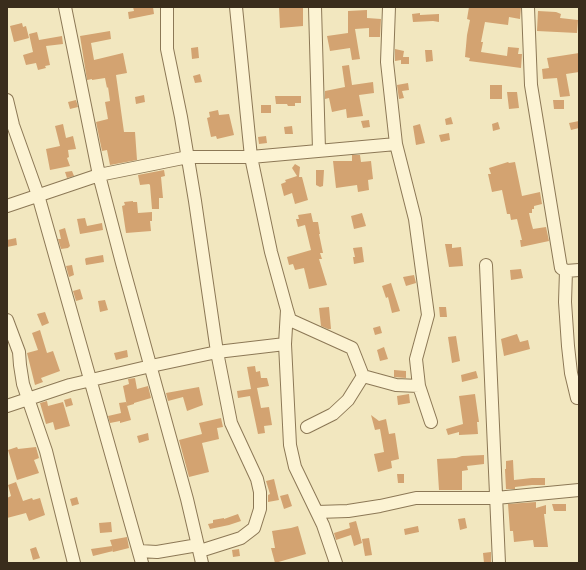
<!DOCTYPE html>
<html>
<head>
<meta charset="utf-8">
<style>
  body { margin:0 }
  #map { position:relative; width:586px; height:570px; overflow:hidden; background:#f2e7bf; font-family:"Zilla Slab",serif }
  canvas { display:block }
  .frame { position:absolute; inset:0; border:8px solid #3a2d1c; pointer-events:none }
</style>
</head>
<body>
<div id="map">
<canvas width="586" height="570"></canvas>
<div class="frame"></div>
</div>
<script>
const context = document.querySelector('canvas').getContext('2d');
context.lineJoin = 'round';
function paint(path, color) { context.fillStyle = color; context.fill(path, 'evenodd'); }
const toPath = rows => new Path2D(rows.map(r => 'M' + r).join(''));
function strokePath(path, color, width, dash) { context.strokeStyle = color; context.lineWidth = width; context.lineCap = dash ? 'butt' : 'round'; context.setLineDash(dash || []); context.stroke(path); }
paint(toPath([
  [133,7,153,7,154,14,129,19,128,12,134,11],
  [279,7,303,7,303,26,280,28],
  [469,7,521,7,520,19,509,17,508,25,485,22,481,42,483,42,481,52,507,56,508,47,519,48,518,54,522,54,521,68,469,61,470,58,465,57,467,35,470,20,467,19],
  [367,10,367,18,381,19,380,37,369,37,369,28,355,29,360,59,352,60,350,48,330,51,327,36,348,33,348,11],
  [538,11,556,12,561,14,560,18,578,20,577,33,537,31],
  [420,13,420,15,439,14,439,22,433,21,413,22,412,14],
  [22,23,23,27,26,26,29,38,14,42,10,26],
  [110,31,111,39,91,43,94,60,123,53,127,73,116,75,124,132,135,132,137,160,110,165,107,150,102,151,96,122,108,119,105,102,110,101,108,87,107,88,105,78,92,80,92,79,87,80,80,36],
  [37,32,39,40,62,36,63,44,46,46,50,65,45,66,46,68,38,70,36,63,26,65,23,55,33,52,29,34],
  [198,47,199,58,192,59,191,48],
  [395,49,404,51,403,57,409,57,409,64,401,64,401,60,395,61],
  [425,50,432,50,433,61,426,62],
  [579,53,579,72,566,74,570,96,560,97,557,78,543,79,542,69,549,68,547,58],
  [349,65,352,85,373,82,374,93,359,95,363,116,347,118,346,109,332,112,329,98,325,99,325,91,345,87,342,66],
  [200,74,202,82,195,83,193,76],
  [408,83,409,90,402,91,404,98,399,99,397,85],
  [490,85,502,85,502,99,490,99],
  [507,92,517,92,519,108,509,109],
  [144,95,145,102,136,104,135,97],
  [275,96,301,96,301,103,295,103,295,106,288,106,287,104,276,104],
  [76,100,78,107,70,109,68,102],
  [553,100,564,100,564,109,554,109],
  [261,105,271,105,271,113,261,113],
  [218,110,219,115,229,114,234,135,217,139,216,136,211,137,207,118,210,117,209,112],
  [451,117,453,124,446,125,445,119],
  [369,120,370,127,363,128,361,121],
  [579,121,579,128,571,130,569,123],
  [498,122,500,129,493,131,492,124],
  [63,124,66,138,73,136,76,149,68,150,69,157,67,158,70,166,50,170,46,149,60,146,55,126],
  [420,124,425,143,416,145,413,126],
  [292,126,293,134,285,134,284,127],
  [449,133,450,140,441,142,439,135],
  [266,136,267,143,259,144,258,137],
  [352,155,360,155,361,162,371,161,373,179,368,180,369,190,358,192,357,185,336,188,333,161,352,161],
  [508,162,509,163,515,162,522,196,540,192,542,204,534,206,534,209,532,209,532,213,529,213,531,222,533,229,546,227,549,241,521,247,520,240,522,240,517,219,511,220,510,214,507,214,502,190,492,192,488,174,491,174,489,168],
  [295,164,300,167,299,177,302,177,308,200,295,204,292,193,284,196,281,184,286,182,285,180,297,176,292,168],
  [164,170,165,176,161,177,163,198,159,198,159,209,152,209,150,185,149,184,140,185,138,175],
  [316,170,324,170,323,186,320,187,316,185],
  [72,171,74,176,67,178,65,172],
  [133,201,133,202,137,202,138,213,152,212,152,221,150,221,151,231,126,233,122,206,125,205,124,202],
  [311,213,313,222,318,222,320,234,319,234,323,253,320,253,322,259,319,259,327,285,309,289,304,268,295,270,293,264,289,265,287,257,311,250,305,225,298,227,296,219,299,219,298,215],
  [362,213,366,226,354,229,351,216],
  [85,218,87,226,102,223,103,230,80,234,77,219],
  [65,228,70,246,68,248,61,249,58,239,61,239,59,230],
  [16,238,17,245,7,247,7,240],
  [445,244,452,244,452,248,461,247,463,266,449,267],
  [362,247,364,262,354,264,353,257,355,257,353,248],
  [103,255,104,262,86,265,85,259,86,258],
  [72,265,74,275,69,277,66,266],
  [521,269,523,278,511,280,510,270],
  [414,275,416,283,406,286,403,277],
  [391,283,400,311,392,313,388,297,386,298,382,286],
  [80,289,83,299,76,301,73,291],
  [105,300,108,310,100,312,98,301],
  [329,307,331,329,328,329,321,326,319,308],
  [439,307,446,307,447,317,440,317],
  [45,312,49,323,42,326,37,314],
  [380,326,382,333,375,335,373,328],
  [40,330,47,353,53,351,60,371,41,378,43,382,35,385,27,353,38,350,32,333],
  [517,334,520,342,528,340,530,349,504,356,501,339],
  [456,336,460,361,452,363,448,337],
  [384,347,388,359,380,361,377,350],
  [127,350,128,357,116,360,114,353],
  [255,366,256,372,260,371,261,378,267,378,269,386,257,388,261,408,269,407,272,425,264,426,265,433,258,434,250,396,238,398,237,391,251,389,247,367],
  [394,370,406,371,406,378,394,377],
  [476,371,478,378,462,382,461,375],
  [135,378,137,389,148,386,151,398,134,403,134,404,127,406,123,386,129,384,128,379],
  [199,387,203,405,187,411,183,397,168,401,166,393],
  [409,394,410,403,398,405,397,396],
  [475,394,479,422,477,422,478,434,459,435,459,432,448,435,446,429,463,424,459,396],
  [71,398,73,405,66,407,64,400],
  [47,401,48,406,63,402,70,426,55,430,53,422,46,424,40,403],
  [126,402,131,420,120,423,120,421,110,423,108,416,121,413,119,403],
  [371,415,379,421,386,419,389,434,395,433,399,459,391,461,392,468,378,472,374,454,384,452,380,429,375,430],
  [221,418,223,427,217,428,219,439,202,443,209,472,189,477,179,440,202,434,199,423],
  [148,433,149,440,139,443,137,436],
  [17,447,18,449,36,447,39,458,34,460,39,473,17,480,8,450],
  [484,455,484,464,467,466,468,470,462,471,462,490,439,490,437,459,456,458,462,456],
  [513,460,514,480,532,478,545,478,545,485,532,485,515,487,515,489,506,489,505,469,506,469,506,461],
  [397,474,404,474,404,483,398,483],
  [274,479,279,500,268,502,268,495,270,494,266,481],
  [16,482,23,501,32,498,33,500,40,498,45,515,29,521,26,513,7,518,7,498,11,496,8,485],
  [288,494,292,506,284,509,280,496],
  [77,497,79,504,72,506,70,499],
  [536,502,536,508,546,505,546,514,544,514,548,547,534,547,533,540,514,542,513,531,510,531,508,504],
  [552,504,566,504,566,511,554,511],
  [238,514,241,521,229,525,210,529,208,524,213,523,213,520,224,518,224,519],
  [465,518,467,528,460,530,458,519],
  [356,521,362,543,354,546,351,535,336,540,334,533,350,528,349,523],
  [111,522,112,532,100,533,99,523],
  [298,526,306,554,275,563,271,548,275,548,272,531,291,528],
  [418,526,419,532,405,535,404,529],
  [127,537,129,548,113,552,112,547,113,551,93,556,91,549,112,546,110,540],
  [369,538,372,555,365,556,362,539],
  [36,547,40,558,33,560,30,549],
  [239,549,240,556,233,557,232,550],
  [491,552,491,563,484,563,483,553]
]), '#d3a371');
const minor = toPath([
  [65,7,99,175,122,263,187,499,202,563],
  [167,7,167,49,181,117,195,201,217,352,231,423,257,479,260,492,260,509,254,528,241,538,200,551],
  [236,7,251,157,271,252,287,310,285,344,290,445,295,467,323,525,336,563],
  [315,7,319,150],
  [389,7,387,62,396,144],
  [528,7,531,85,561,268,566,271,579,270],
  [7,100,13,125,38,195,142,563],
  [7,206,99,175,188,157,251,157,396,144,415,219,428,315,416,359,419,386,431,422],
  [486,265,499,563],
  [566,271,565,302,568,346,571,373,577,398],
  [287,310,290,320,352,348,363,376,396,385,419,386],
  [7,320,19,352,20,365,23,384,46,451,74,563],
  [7,406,70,385,151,366,217,352,285,344],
  [307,427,333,414,348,400,363,376],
  [317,512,348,511,380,506,416,498,496,498,579,490],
  [139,551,157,552,198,545]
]);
strokePath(minor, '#8c7856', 14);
strokePath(minor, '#fcf3d3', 12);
</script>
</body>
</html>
